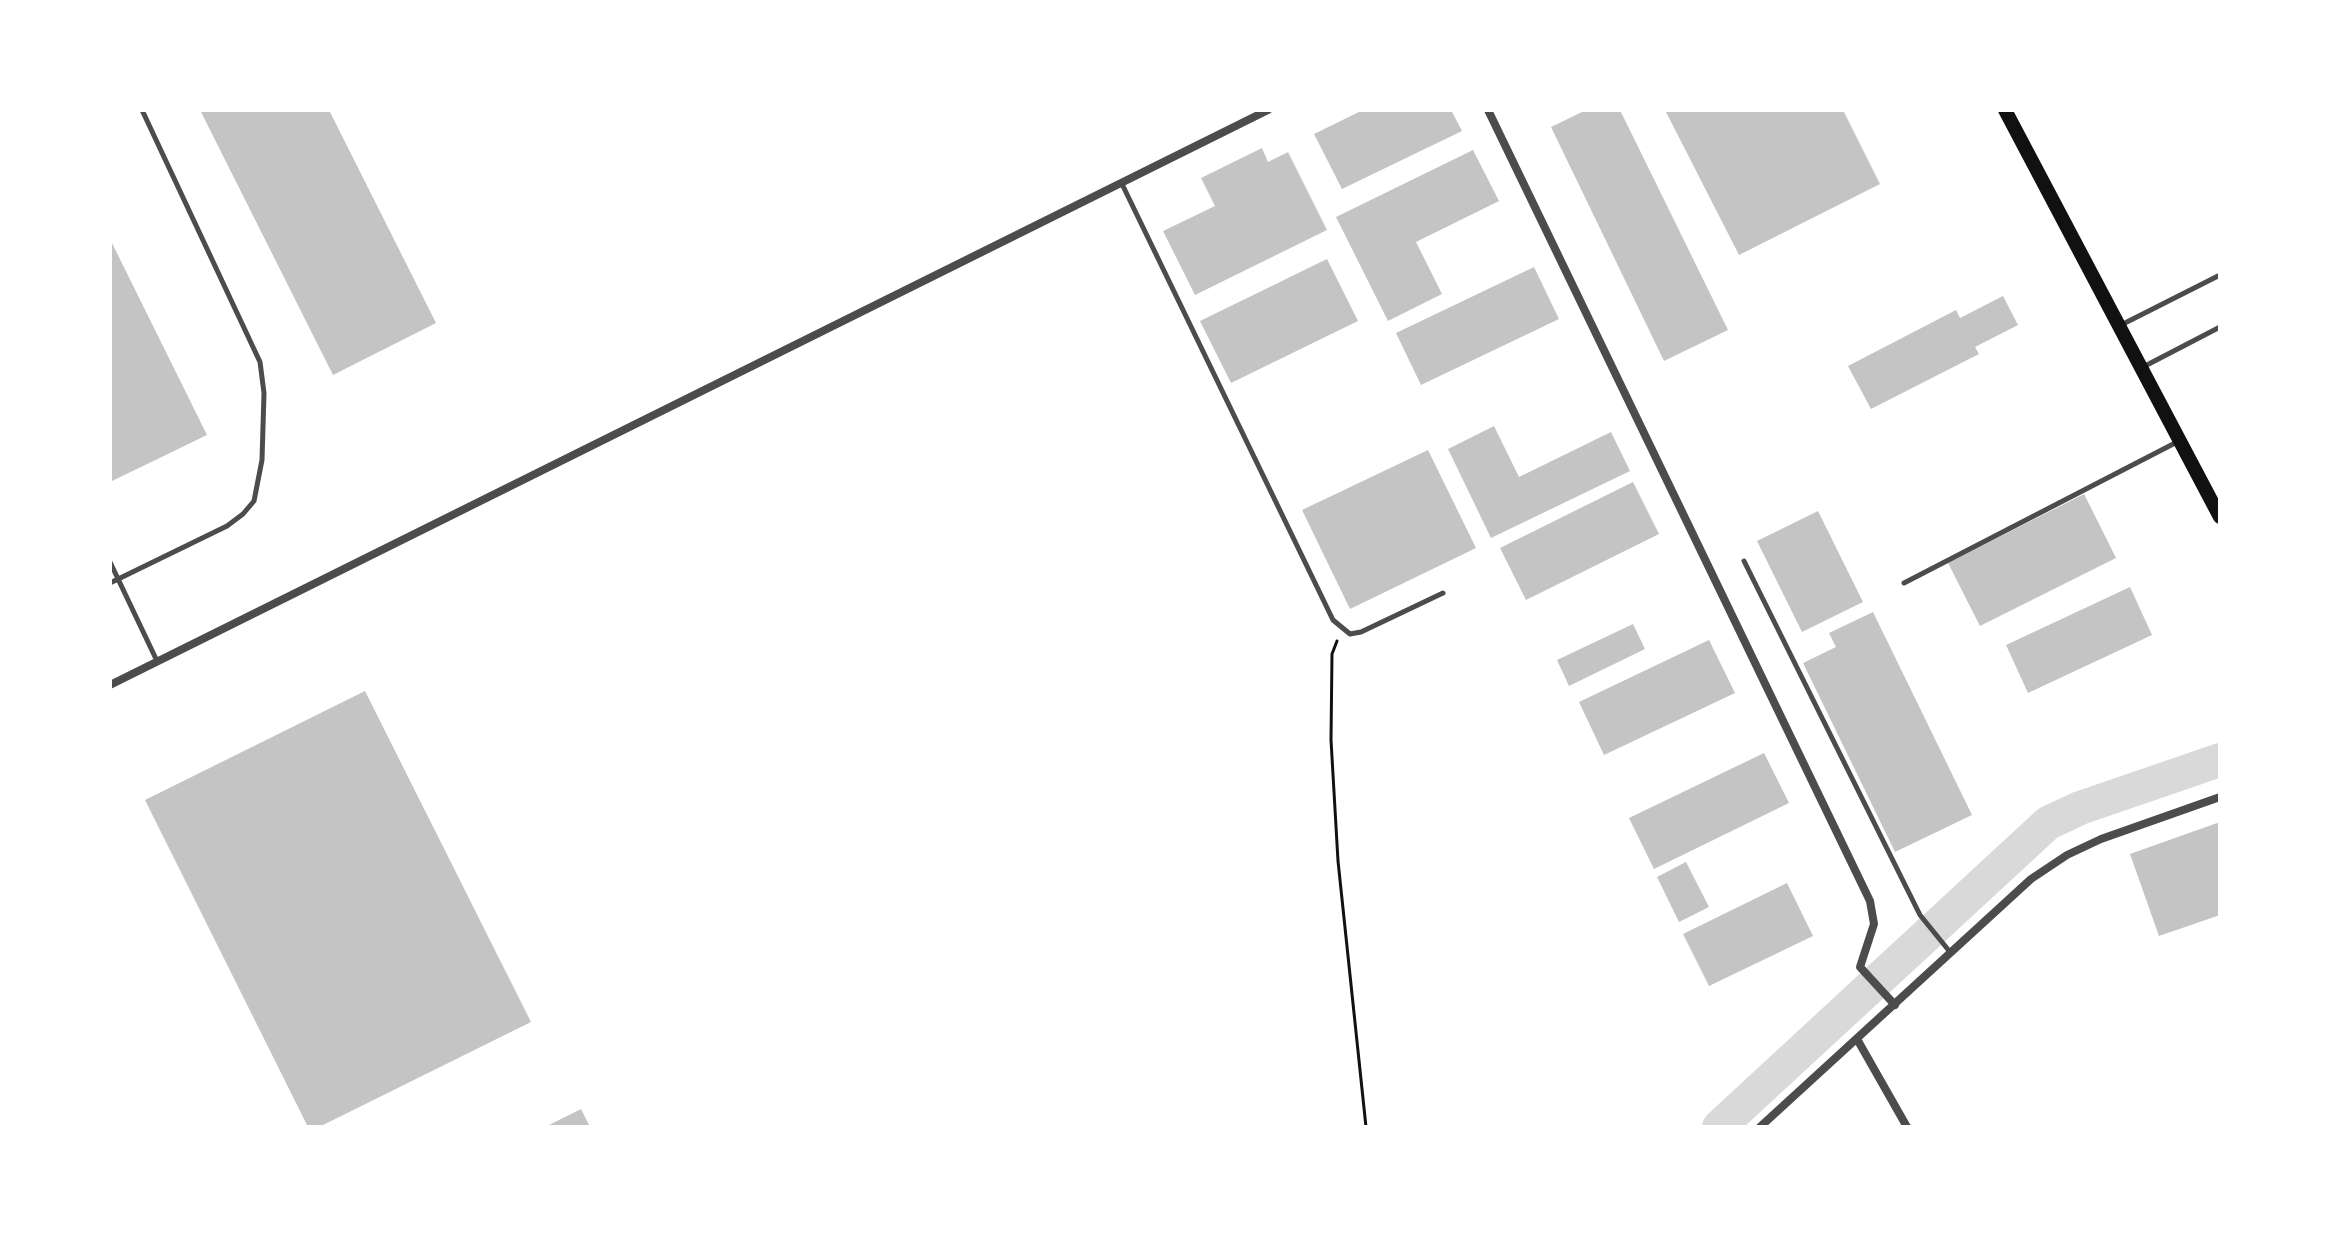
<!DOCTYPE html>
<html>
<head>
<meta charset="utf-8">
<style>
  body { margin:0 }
  #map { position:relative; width:2330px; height:1237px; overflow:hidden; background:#fff; font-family:"Public Sans",sans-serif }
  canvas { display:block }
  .frame { position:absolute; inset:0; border:112px solid #fff; pointer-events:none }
</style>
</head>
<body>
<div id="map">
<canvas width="2330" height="1237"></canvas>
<div class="frame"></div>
</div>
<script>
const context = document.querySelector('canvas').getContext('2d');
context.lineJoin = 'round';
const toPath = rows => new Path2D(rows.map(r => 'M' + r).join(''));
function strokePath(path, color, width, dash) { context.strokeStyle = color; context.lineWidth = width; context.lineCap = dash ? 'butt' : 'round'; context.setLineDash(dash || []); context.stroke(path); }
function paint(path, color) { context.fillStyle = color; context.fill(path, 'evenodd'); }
strokePath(toPath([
  [1719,1127,2048,823,2080,808,2220,760]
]), '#d9d9d9', 34);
paint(toPath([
  [200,110,329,110,436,323,333,375],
  [1363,110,1451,110,1462,131,1342,189,1314,134],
  [1586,110,1620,110,1728,330,1664,361,1551,127],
  [1665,110,1843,110,1880,184,1739,255],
  [1262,148,1268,162,1288,152,1327,230,1195,295,1163,231,1215,206,1201,178],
  [1473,150,1499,201,1416,242,1442,294,1388,321,1336,217],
  [110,239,207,435,110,482],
  [1327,259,1358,321,1231,383,1200,321],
  [1534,267,1559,319,1421,385,1396,333],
  [2003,296,2018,325,1975,347,1979,354,1871,409,1848,366,1956,310,1960,318],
  [1494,426,1519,477,1611,432,1630,471,1491,538,1448,449],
  [1428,450,1476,548,1350,609,1302,510],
  [1633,482,1659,534,1526,600,1500,548],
  [2084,494,2116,558,1980,626,1948,563],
  [1818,511,1863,602,1802,632,1757,541],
  [2130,587,2152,635,2028,693,2006,645],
  [1873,612,1972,815,1895,852,1803,663,1836,647,1829,633],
  [1633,624,1645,649,1569,686,1557,660],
  [1709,640,1735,693,1604,755,1579,702],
  [365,691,531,1022,319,1127,308,1127,145,800],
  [1764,753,1789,803,1654,869,1629,818],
  [2220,822,2220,915,2159,936,2130,854],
  [1686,862,1709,907,1679,922,1657,877],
  [1787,883,1813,936,1709,986,1683,934],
  [581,1109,590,1127,545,1127]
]), '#c4c4c4');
strokePath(toPath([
  [1337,641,1332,654,1331,740,1338,861,1366,1127]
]), '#111', 3);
strokePath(toPath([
  [1122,184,1333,620,1350,634,1361,632,1443,593],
  [2121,325,2220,275],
  [2143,367,2220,327],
  [1744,561,1920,915,1950,952],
  [110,562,157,661],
  [110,583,227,526,243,514,254,501,262,460,264,393,260,362,142,110],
  [1904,583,2179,441]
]), '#4c4c4c', 5);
strokePath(toPath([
  [1488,110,1870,901,1874,924,1860,967,1895,1005],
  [110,685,1268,110],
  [1857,1039,1907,1127],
  [1760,1127,2031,879,2067,855,2101,839,2220,797]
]), '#4c4c4c', 8);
strokePath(toPath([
  [2005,110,2220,517]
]), '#111', 14);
</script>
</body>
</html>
